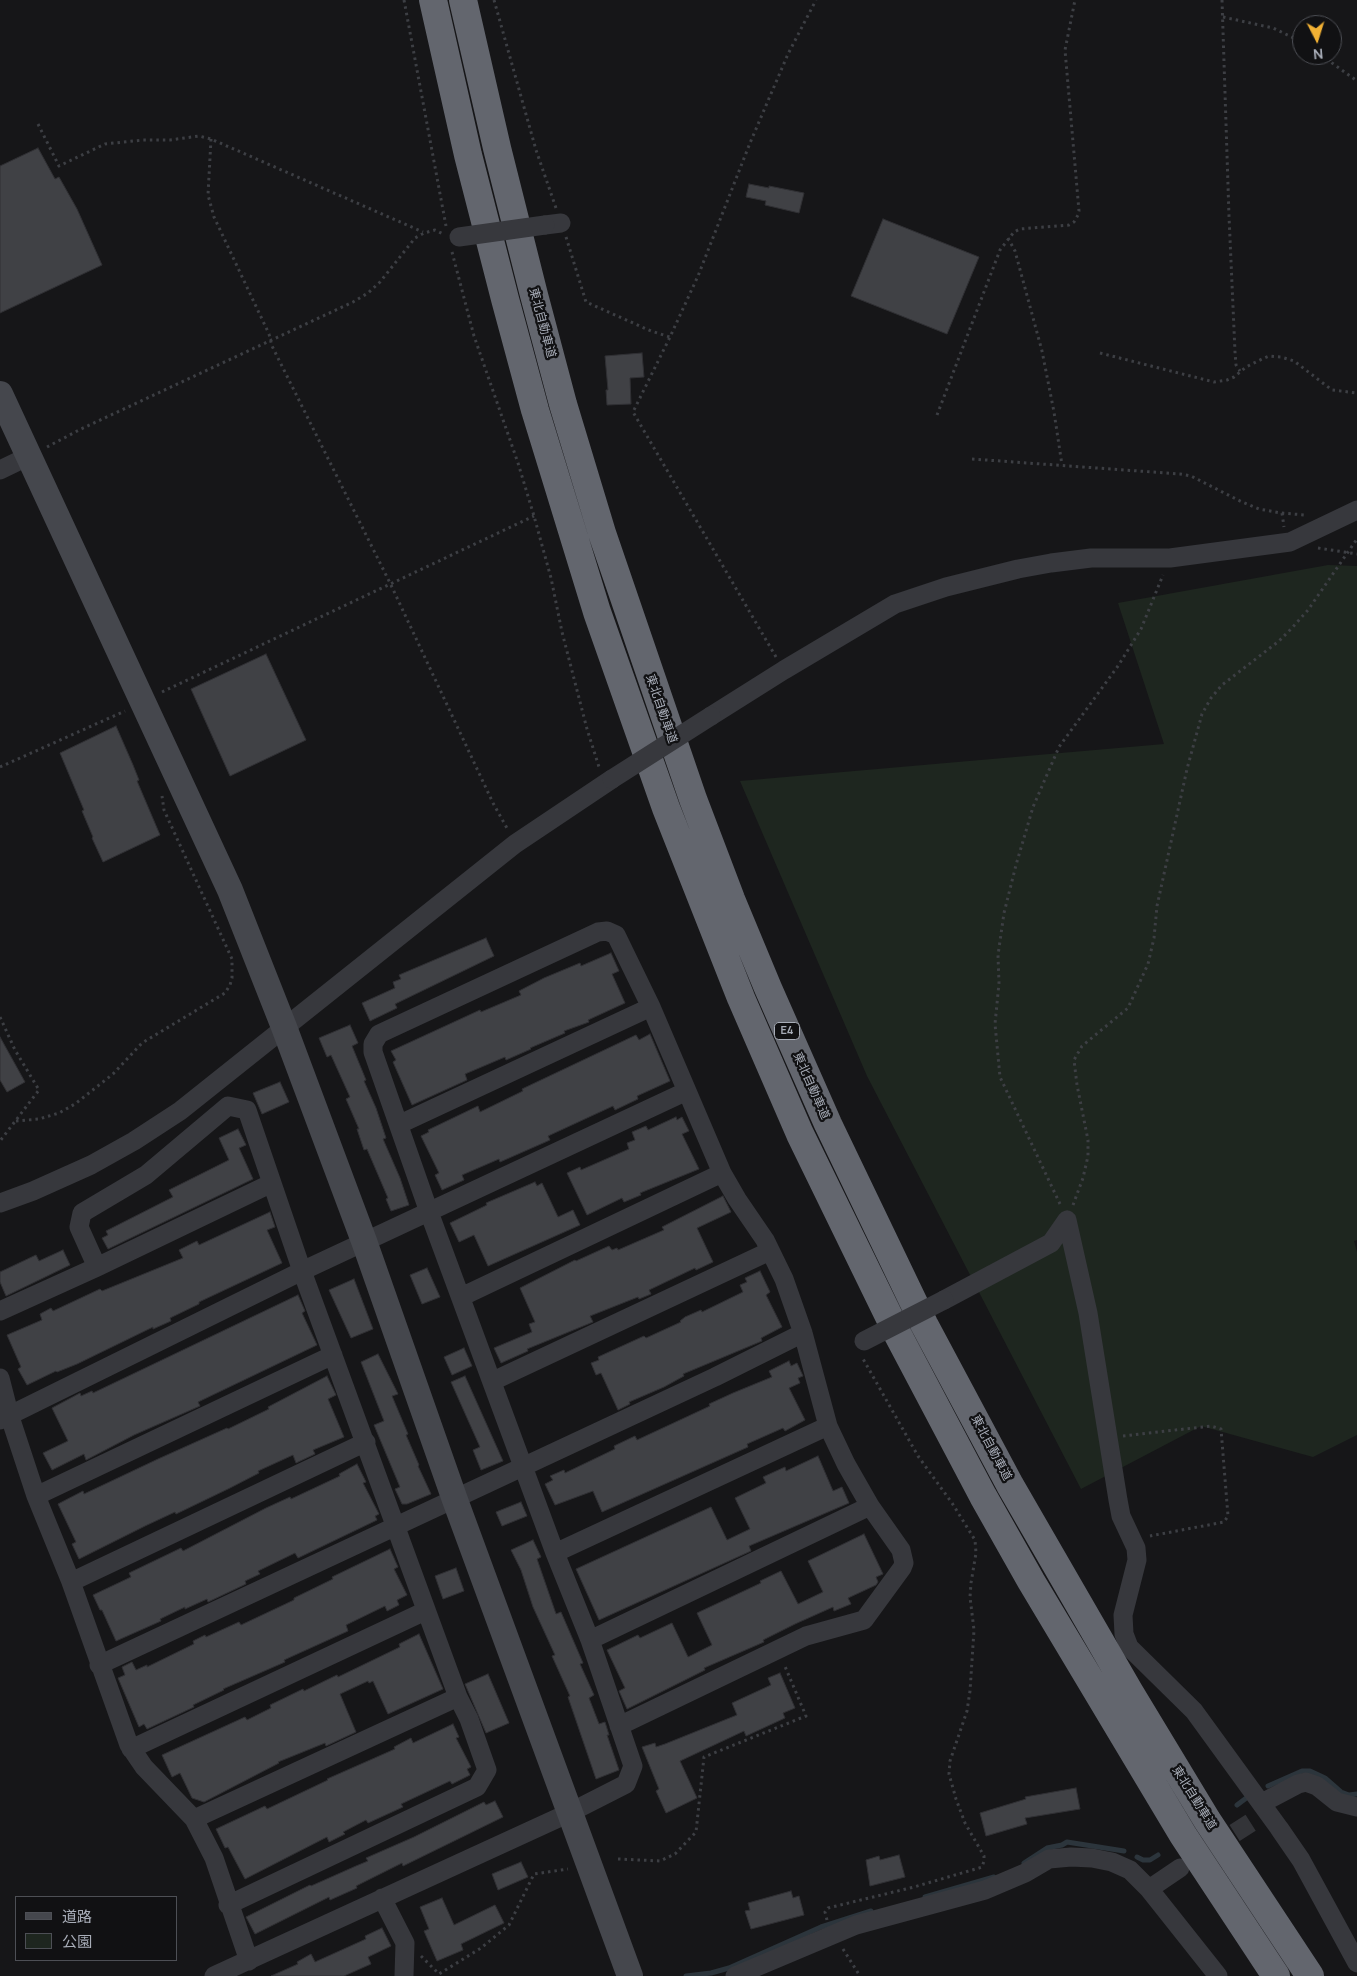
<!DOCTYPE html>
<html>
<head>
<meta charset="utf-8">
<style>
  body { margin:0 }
  #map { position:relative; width:1357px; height:1976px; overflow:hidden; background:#161618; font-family:Manrope,"Noto Sans JP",sans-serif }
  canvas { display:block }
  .legend { position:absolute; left:15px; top:1896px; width:162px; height:65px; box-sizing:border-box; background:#111113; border:1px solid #4d4f55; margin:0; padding:6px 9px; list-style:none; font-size:15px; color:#a8adb8 }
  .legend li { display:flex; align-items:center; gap:10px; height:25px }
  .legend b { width:25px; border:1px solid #4d4f55 }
  .north { position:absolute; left:1292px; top:15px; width:50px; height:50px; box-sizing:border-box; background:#111113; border:1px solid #4d4f55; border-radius:50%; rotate:175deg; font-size:14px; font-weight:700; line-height:20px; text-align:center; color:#a8adb8 }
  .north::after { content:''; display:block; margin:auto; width:18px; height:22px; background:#f2b134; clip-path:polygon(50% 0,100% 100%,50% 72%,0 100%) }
</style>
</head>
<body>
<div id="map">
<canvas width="1357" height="1976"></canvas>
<ul class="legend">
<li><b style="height:6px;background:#45474d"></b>道路</li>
<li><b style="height:14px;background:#1e261f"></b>公園</li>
</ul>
<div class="north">N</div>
</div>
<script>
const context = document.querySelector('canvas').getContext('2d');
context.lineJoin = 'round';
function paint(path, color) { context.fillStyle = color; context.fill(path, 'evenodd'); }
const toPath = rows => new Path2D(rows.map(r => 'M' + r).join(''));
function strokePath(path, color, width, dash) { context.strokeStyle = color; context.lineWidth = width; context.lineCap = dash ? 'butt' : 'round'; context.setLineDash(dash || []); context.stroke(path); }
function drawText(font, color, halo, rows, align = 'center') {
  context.font = font + ' Manrope,"Noto Sans JP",sans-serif'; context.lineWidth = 4.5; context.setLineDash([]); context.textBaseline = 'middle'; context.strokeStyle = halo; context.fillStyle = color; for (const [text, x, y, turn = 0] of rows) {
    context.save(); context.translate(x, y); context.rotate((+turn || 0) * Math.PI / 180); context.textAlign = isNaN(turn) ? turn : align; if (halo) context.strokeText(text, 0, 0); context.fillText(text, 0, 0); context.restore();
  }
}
paint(toPath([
  [1328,565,1357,566,1357,1240,1354,1241,1357,1252,1357,1435,1313,1457,1201,1426,1081,1489,867,1076,740,781,1164,744,1118,603]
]), '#1e261f');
strokePath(toPath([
  [1268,1786,1302,1771,1310,1771,1325,1778,1341,1792,1349,1795,1357,1794],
  [1237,1805,1249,1796],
  [1137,1857,1143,1860,1150,1860,1158,1855],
  [1024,1863,1047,1848,1062,1845,1067,1842,1124,1851],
  [925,1897,994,1877],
  [686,1976,711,1973,729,1968,821,1927,871,1911]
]), '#2c353c', 5);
const building = toPath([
  [38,148,55,179,59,177,77,209,102,265,0,313,0,166,38,148],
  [749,184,769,188,769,186,804,193,799,213,765,205,766,201,746,197,749,184],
  [883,219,979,257,947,334,851,296,883,219],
  [642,353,644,377,630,378,631,404,607,405,606,390,608,390,605,356,642,353],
  [266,654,306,740,230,776,191,689,266,654],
  [116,726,133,765,139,780,137,781,160,835,103,862,92,838,93,837,82,811,84,810,60,753,116,726],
  [486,938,494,956,395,1004,397,1008,370,1021,362,1003,395,988,393,982,401,979,399,975,486,938],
  [611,953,619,971,612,974,625,1003,588,1020,589,1022,564,1031,565,1033,530,1048,531,1049,506,1060,505,1057,465,1074,467,1080,412,1105,393,1062,396,1060,391,1051,480,1010,481,1012,521,995,519,991,544,978,580,963,581,966,611,953],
  [350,1025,358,1043,352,1046,366,1080,364,1081,376,1108,386,1138,383,1139,400,1178,409,1205,391,1211,386,1199,388,1198,367,1149,364,1150,357,1129,359,1129,346,1099,350,1097,331,1055,327,1057,319,1038,350,1025],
  [650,1034,670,1081,637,1096,638,1099,615,1110,613,1106,548,1136,550,1140,500,1162,499,1159,462,1175,464,1180,442,1190,435,1175,439,1173,421,1136,429,1132,428,1130,478,1106,480,1112,523,1091,522,1089,636,1035,639,1040,650,1034],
  [0,1037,25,1082,7,1092,0,1080,0,1037],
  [280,1082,289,1102,262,1114,253,1093,280,1082],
  [676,1117,677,1120,682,1117,689,1131,682,1134,699,1169,640,1193,641,1195,624,1202,622,1198,587,1215,567,1173,580,1167,581,1170,629,1149,627,1143,635,1140,632,1132,646,1126,648,1130,676,1117],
  [238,1129,246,1145,239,1148,253,1179,108,1249,102,1238,108,1235,106,1231,173,1197,169,1190,229,1160,219,1138,238,1129],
  [535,1182,537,1186,542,1183,558,1217,573,1210,580,1225,488,1266,474,1235,459,1242,450,1223,487,1205,486,1203,535,1182],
  [723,1196,731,1212,697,1228,713,1262,696,1270,695,1268,649,1290,651,1294,639,1299,638,1297,590,1316,593,1322,527,1349,528,1351,501,1363,494,1348,532,1332,529,1324,535,1322,520,1288,575,1260,576,1261,609,1246,612,1250,617,1248,618,1250,664,1230,662,1227,723,1196],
  [270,1212,275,1227,267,1230,282,1263,199,1302,199,1304,170,1318,171,1321,153,1329,153,1327,77,1364,57,1372,56,1371,27,1385,18,1369,21,1367,7,1335,42,1320,40,1314,51,1308,53,1311,100,1289,102,1291,183,1258,179,1250,197,1241,199,1245,270,1212],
  [63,1250,70,1265,6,1296,0,1282,0,1272,36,1255,39,1261,63,1250],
  [427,1268,440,1297,422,1304,410,1275,427,1268],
  [760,1271,770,1292,766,1295,782,1327,761,1338,762,1341,683,1374,684,1376,664,1387,629,1402,630,1404,618,1410,601,1373,596,1375,591,1363,599,1360,598,1357,644,1336,646,1338,681,1322,680,1321,685,1317,701,1310,702,1312,743,1292,740,1285,747,1282,745,1278,760,1271],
  [354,1279,373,1329,351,1338,329,1290,354,1279],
  [298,1295,305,1311,302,1313,317,1345,198,1402,200,1406,134,1435,88,1459,86,1460,84,1454,52,1470,43,1453,68,1441,52,1408,80,1393,81,1396,92,1391,93,1393,298,1295],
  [464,1348,472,1366,452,1375,444,1357,464,1348],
  [378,1354,398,1394,392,1396,408,1434,406,1435,419,1465,418,1466,431,1494,407,1504,402,1504,395,1489,400,1487,374,1425,384,1421,361,1362,378,1354],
  [789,1361,791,1366,797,1363,803,1376,798,1378,800,1383,789,1388,805,1420,785,1431,783,1428,747,1444,748,1447,602,1512,593,1491,555,1505,545,1484,553,1480,550,1476,564,1470,565,1473,615,1449,614,1446,635,1436,637,1440,710,1406,709,1404,733,1393,772,1377,769,1371,789,1361],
  [327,1376,336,1395,328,1399,344,1437,313,1450,315,1454,296,1463,293,1455,258,1471,259,1473,230,1488,176,1514,175,1512,145,1526,79,1559,72,1544,76,1542,58,1504,83,1491,84,1494,158,1459,227,1428,228,1429,269,1409,268,1407,327,1376],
  [465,1376,503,1461,481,1470,473,1450,480,1447,451,1382,465,1376],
  [818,1456,833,1491,842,1487,849,1503,749,1546,751,1551,599,1620,576,1569,711,1507,727,1540,750,1529,735,1498,766,1483,763,1477,785,1467,786,1471,818,1456],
  [357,1464,366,1482,363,1483,379,1514,375,1516,377,1520,298,1558,295,1553,258,1571,260,1574,245,1581,246,1584,208,1602,207,1599,185,1609,185,1607,160,1619,161,1621,116,1641,102,1610,100,1610,93,1595,131,1577,129,1573,181,1548,183,1551,266,1508,290,1497,291,1499,340,1476,339,1474,357,1464],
  [521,1502,527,1516,502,1526,496,1512,521,1502],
  [864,1534,883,1574,876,1577,878,1582,876,1585,848,1598,851,1604,834,1611,833,1607,795,1624,763,1640,764,1642,704,1668,705,1670,627,1709,619,1691,625,1688,607,1650,638,1635,640,1638,672,1623,688,1657,712,1645,697,1613,761,1583,760,1581,781,1571,798,1604,823,1592,808,1561,864,1534],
  [533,1540,541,1557,537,1559,556,1614,561,1612,583,1663,580,1664,594,1695,589,1698,599,1724,605,1722,609,1735,607,1735,619,1770,596,1779,568,1697,570,1696,552,1656,555,1655,533,1607,521,1570,511,1550,533,1540],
  [390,1549,398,1567,394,1569,407,1595,397,1600,399,1605,387,1611,385,1606,346,1625,348,1631,284,1660,285,1662,223,1689,224,1690,193,1705,194,1707,147,1729,144,1724,139,1727,118,1678,125,1675,122,1667,132,1662,136,1670,147,1665,147,1667,194,1644,193,1641,205,1635,206,1637,239,1622,241,1625,294,1600,294,1598,333,1579,332,1577,390,1549],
  [456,1568,464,1591,443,1599,435,1576,456,1568],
  [419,1634,443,1689,388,1714,373,1681,369,1683,368,1681,340,1694,356,1732,326,1746,325,1743,278,1762,279,1763,204,1802,192,1798,180,1773,172,1777,162,1755,245,1717,247,1720,271,1708,270,1705,303,1689,304,1691,337,1675,338,1677,400,1647,399,1644,419,1634],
  [780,1673,795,1708,783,1713,785,1718,746,1736,744,1731,680,1761,697,1798,666,1813,656,1791,659,1789,642,1747,655,1743,656,1747,665,1744,737,1715,732,1703,771,1685,768,1678,780,1673],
  [488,1674,509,1723,486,1733,465,1684,488,1674],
  [453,1724,459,1737,456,1738,471,1767,467,1769,470,1775,452,1784,450,1781,401,1804,403,1807,368,1823,366,1820,343,1832,345,1834,329,1842,327,1837,245,1879,228,1847,225,1848,216,1829,265,1806,267,1809,328,1780,327,1779,395,1749,394,1747,411,1738,413,1743,453,1724],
  [1076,1788,1080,1809,1025,1818,1027,1824,986,1836,980,1813,1026,1799,1025,1797,1076,1788],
  [495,1801,503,1817,403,1866,402,1863,356,1886,357,1888,330,1900,329,1897,255,1934,246,1917,310,1885,311,1886,356,1866,368,1861,366,1858,414,1837,484,1802,486,1805,495,1801],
  [899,1855,905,1877,870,1886,866,1860,879,1856,880,1860,899,1855],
  [521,1862,528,1877,498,1890,492,1874,521,1862],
  [791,1891,793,1898,799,1896,804,1915,751,1929,745,1911,750,1910,748,1903,791,1891],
  [442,1898,454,1925,495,1905,504,1923,461,1944,463,1950,437,1961,424,1931,429,1929,420,1907,442,1898],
  [382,1928,391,1946,368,1957,371,1964,344,1976,271,1976,298,1964,297,1962,311,1954,315,1962,366,1939,365,1936,382,1928]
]);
paint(building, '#404145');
strokePath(building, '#303034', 1);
strokePath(toPath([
  [1211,1848,1255,1820]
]), '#333438', 19, [19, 9]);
strokePath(toPath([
  [404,0,446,226],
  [494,0,536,150,556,208],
  [1222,0,1229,216,1235,352,1236,365,1240,371],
  [1223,17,1273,28,1302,42],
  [1321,55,1357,81],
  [38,124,59,166,105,144,143,140,170,140,199,136,211,139,423,232],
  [211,139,208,195,214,217,269,334,272,346,391,585,493,803,508,830],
  [566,237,586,302,651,331,670,337],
  [1008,238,1015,251,1042,351,1054,412,1062,465],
  [452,252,474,336,518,463,534,516,551,578,562,632,587,729,599,767],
  [1100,353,1214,382,1227,380,1234,377,1246,367,1262,359,1269,356,1281,357,1294,361,1332,390,1357,393],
  [937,415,1000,250,1014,232,1020,229,1069,225,1074,222,1078,215,1079,211,1065,50,1075,0],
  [47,447,81,429,353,302,368,293,380,282,415,238,424,233,435,230,443,234],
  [972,459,1180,474,1191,476,1242,502,1259,509,1281,513,1305,515],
  [1282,513,1284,527],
  [1318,548,1357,554],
  [776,657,633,412,670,337,698,276,750,143,788,54,816,0],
  [162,692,534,516],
  [0,767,125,711],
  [0,1017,15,1050,39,1090,0,1141],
  [16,1121,39,1119,59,1113,75,1104,113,1074,142,1043,225,993,230,985,232,978,232,959,164,810,162,796],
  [1060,1204,1000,1077,995,1024,999,983,998,955,1004,913,1016,865,1033,807,1059,747,1118,666,1141,629,1163,575],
  [1073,1205,1083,1178,1088,1156,1088,1140,1077,1085,1074,1060,1082,1046,1128,1008,1148,964,1154,938,1157,906,1187,769,1202,714,1211,698,1222,685,1279,641,1291,629,1308,610,1357,539],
  [1123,1436,1211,1426,1221,1429,1228,1516,1224,1522,1150,1536],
  [618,1859,660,1861,675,1854,696,1832,704,1757,806,1716,784,1664],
  [827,1920,825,1912,828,1908,914,1887,979,1868,982,1867,984,1861,984,1856,965,1823,956,1799,949,1774,950,1761,967,1711,970,1691,974,1630,970,1597,971,1583,976,1553,975,1540,952,1503,918,1456,862,1357],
  [843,1949,860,1976],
  [421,1956,439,1974,481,1948,509,1925,534,1874,568,1869]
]), '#3d3f44', 3, [2.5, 4]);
strokePath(toPath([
  [545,225,561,223],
  [0,470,29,456],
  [711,716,784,670,895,604,946,587,1018,569,1051,563,1091,558,1170,558,1290,542,1357,510],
  [400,1124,651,1007],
  [0,1203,33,1191,91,1165,134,1141,180,1111,515,844,612,779],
  [1067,1220,1088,1313,1118,1500,1121,1516,1136,1548,1137,1560,1123,1615,1124,1634,1129,1647,1194,1711,1279,1828,1301,1860,1357,1963],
  [97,1267,79,1227,82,1213,146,1175,228,1106,247,1110,302,1271,458,1697,469,1719,487,1770,477,1787,228,1905],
  [461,1297,722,1173],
  [944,1300,1051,1243,1067,1220],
  [0,1311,97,1267,272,1183],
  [0,1378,10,1417,36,1496,71,1582,129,1745,144,1767,194,1819,214,1858,249,1961],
  [493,1381,770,1251],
  [0,1420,302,1271,687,1091],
  [36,1496,333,1355],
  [555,1553,828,1426],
  [71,1582,366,1442],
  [590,1640,870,1506],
  [99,1665,715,1377,803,1333],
  [131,1749,421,1613],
  [1262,1803,1298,1784,1306,1782,1317,1786,1337,1802,1357,1807],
  [194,1819,458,1697],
  [1149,1889,1180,1868],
  [382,1898,405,1943,404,1976],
  [214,1976,569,1813,626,1784,633,1766,590,1640,555,1553,429,1212,373,1052,373,1044,379,1034,598,932,607,931,616,935,651,1007,722,1173,737,1199,765,1240,784,1279,803,1333,828,1426,846,1464,870,1506,901,1550,904,1563,902,1568,864,1620,806,1636,619,1726],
  [735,1976,856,1925,985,1890,1025,1873,1049,1859,1071,1857,1092,1858,1112,1862,1130,1870,1149,1889,1218,1976]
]), '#37383d', 19);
strokePath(toPath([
  [0,394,230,890,284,1027,364,1241,455,1500,630,1976]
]), '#45474d', 26);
strokePath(toPath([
  [433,0,468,155,505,299,535,410,597,612,666,808,741,998,800,1134,898,1335,983,1496,1031,1581,1183,1835,1276,1976],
  [463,0,497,148,534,295,563,404,602,533,693,799,731,899,768,988,828,1124,924,1324,1010,1485,1129,1691,1207,1820,1310,1976]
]), '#63666e', 28);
strokePath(toPath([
  [459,237,545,225],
  [612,779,711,716],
  [864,1341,944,1300]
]), '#37383d', 19);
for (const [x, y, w] of [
  [787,1031,25]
]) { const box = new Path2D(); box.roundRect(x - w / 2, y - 8.5, w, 17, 4); context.fillStyle = '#111113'; context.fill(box); strokePath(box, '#a8adb8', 1); }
drawText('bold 11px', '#a8adb8', null, [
  ["E4",787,1031]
]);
drawText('12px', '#a8adb8', '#111113', [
  ["東北自動車道",542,323,75],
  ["東北自動車道",661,709,71],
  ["東北自動車道",811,1086,66],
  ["東北自動車道",991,1448,62],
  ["東北自動車道",1194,1798,58]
]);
</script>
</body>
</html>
